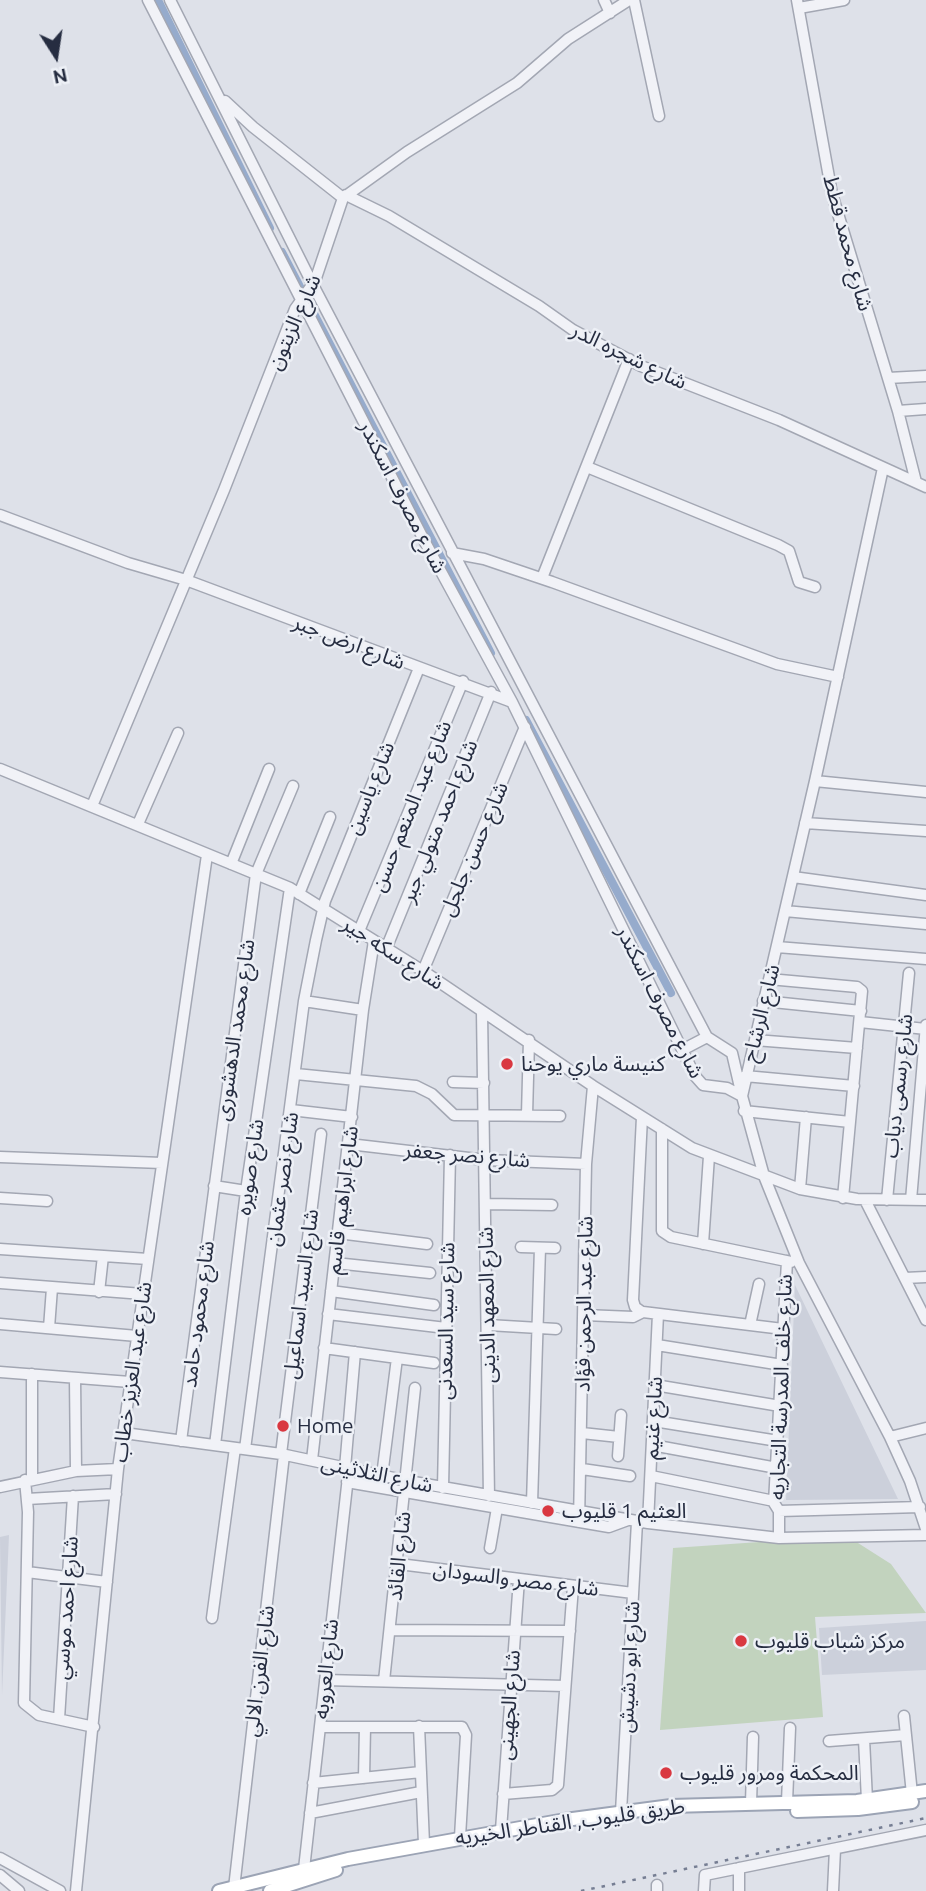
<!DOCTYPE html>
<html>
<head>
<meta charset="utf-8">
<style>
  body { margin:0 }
  #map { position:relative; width:926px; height:1891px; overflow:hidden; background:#dee1e9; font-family:Ubuntu,sans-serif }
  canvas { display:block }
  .north { position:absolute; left:21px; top:21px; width:70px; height:70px; -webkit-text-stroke:5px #edf0f6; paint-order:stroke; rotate:168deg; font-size:19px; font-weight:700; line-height:28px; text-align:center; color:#262d41 }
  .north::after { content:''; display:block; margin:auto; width:24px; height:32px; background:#262d41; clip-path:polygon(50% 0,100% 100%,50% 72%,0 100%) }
</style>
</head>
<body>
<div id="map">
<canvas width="926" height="1891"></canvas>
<div class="north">N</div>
</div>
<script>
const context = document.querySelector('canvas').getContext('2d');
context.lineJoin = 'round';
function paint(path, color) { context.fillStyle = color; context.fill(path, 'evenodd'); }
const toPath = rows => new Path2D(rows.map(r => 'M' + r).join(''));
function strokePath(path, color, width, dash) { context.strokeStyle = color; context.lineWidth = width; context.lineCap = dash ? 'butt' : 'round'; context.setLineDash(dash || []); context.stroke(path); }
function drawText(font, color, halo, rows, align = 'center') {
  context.font = font + ' Ubuntu,"Noto Sans Arabic",sans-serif'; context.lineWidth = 5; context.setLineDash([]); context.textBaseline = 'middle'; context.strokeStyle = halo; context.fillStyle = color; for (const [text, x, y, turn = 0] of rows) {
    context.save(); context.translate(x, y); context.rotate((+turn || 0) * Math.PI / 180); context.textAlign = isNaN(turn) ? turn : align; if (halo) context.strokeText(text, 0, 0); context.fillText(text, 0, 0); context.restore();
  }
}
paint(toPath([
  [795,1285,898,1499,786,1500],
  [9,1535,2,1695,0,1537],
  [926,1621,926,1670,822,1675,819,1628]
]), '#ccd0db');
paint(toPath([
  [817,1538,858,1543,891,1564,926,1613,815,1617,823,1717,660,1730,673,1548]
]), '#c2d3be');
strokePath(toPath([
  [158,0,270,228],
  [282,252,491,653],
  [526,720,671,993]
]), '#96abcc', 8);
const minor = toPath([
  [148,0,426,544,512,702,695,1076,703,1085,727,1088,742,1096],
  [170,0,313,285,707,1037,732,1053,742,1096],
  [604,0,610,13],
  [634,0,659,116],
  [797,0,832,194,898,411,916,482],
  [799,8,844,0],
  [225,101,253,127,343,198],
  [346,195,389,216,539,306,573,330,641,366,779,420,926,487],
  [888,378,926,376],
  [898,411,926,409],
  [587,467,778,545,789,551,799,582,815,587],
  [883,468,815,781,742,1096,764,1176,799,1263,890,1437,910,1481,926,1529],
  [0,515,128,563,186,580,512,702],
  [452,553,484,559,552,582,777,664,838,677],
  [542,578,629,359],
  [0,769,290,888,423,971,593,1086,692,1148,800,1189,857,1199,926,1200],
  [815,781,926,792],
  [92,806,224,490,295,309,315,281,343,198,407,152,517,83,568,39,629,0],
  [805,823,926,831],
  [138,824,178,733],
  [231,864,269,769],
  [793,877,926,895],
  [299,894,330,817],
  [785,911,926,924],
  [359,931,463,681],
  [777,947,926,959],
  [386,949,491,692],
  [423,971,525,727],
  [769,979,857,987,862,991,843,1198],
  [304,1001,363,1010],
  [763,1001,861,1011],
  [482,1012,489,1496],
  [860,1022,926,1029],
  [755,1040,857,1048],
  [684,1049,707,1037],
  [296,1074,416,1086,432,1094,454,1115,560,1116],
  [745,1076,854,1086],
  [453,1082,484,1083],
  [291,1110,352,1117],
  [744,1111,850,1122],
  [527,1115,529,1040],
  [642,1117,633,1300,635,1307,642,1312],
  [662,1129,662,1231,671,1237,791,1262],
  [349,1144,486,1160,586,1164],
  [0,1157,162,1163],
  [214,1186,246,1191],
  [800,1189,806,1117],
  [0,1198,47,1201],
  [865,1200,926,1320],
  [887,1200,909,973],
  [911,1200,926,1025],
  [486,1204,552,1205],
  [338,1233,427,1244],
  [703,1244,709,1156],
  [521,1247,555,1248],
  [0,1249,148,1259],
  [335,1263,430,1273],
  [905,1278,926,1277],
  [0,1283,143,1294],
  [331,1291,434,1305],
  [99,1292,103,1256],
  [328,1314,446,1328],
  [584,1315,633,1317,643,1312,783,1329],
  [0,1324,137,1336],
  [488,1325,556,1329],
  [750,1325,759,1284],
  [49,1328,52,1288],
  [657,1345,782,1365],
  [324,1348,434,1363],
  [0,1372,130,1382],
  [75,1378,76,1471],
  [655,1385,780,1406],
  [654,1421,778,1441],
  [124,1433,281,1454,408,1481,648,1523,779,1538,926,1535],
  [582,1433,619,1437],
  [890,1437,926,1428],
  [181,1441,256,874,293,786],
  [215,1445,246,1191,290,888],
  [652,1445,777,1468],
  [245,1449,304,1001,316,940,325,901,419,668],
  [281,1454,321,1134],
  [618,1456,621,1415],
  [312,1460,363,1010,374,941],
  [345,1468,355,1352],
  [582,1469,630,1476],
  [382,1476,397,1358],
  [651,1476,774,1501],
  [32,1478,32,1374],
  [25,1480,28,1512,24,1703,39,1715,94,1727],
  [347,1482,609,1527,628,1520],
  [0,1487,76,1471,118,1469],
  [443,1488,450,1155],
  [27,1499,116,1494],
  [532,1503,540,1248],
  [779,1511,774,1503,787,1261],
  [779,1511,920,1507],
  [779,1511,779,1538],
  [579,1522,586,1164,593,1086],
  [648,1523,658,1314],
  [490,1548,497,1508],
  [399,1564,633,1593],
  [27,1572,107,1582],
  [212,1618,235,1448],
  [391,1630,570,1631],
  [325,1680,565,1686],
  [384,1681,415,1388],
  [904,1716,912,1794],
  [59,1719,73,1496],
  [419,1726,424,1844],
  [320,1727,462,1727,466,1735,460,1837],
  [864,1739,867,1800],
  [829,1741,906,1735],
  [364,1778,365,1727],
  [313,1783,421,1772],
  [503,1794,552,1790,558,1785,573,1586],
  [787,1802,790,1728],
  [751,1803,753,1737],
  [621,1812,637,1522],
  [310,1813,421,1792],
  [501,1830,519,1579],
  [0,1858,60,1891],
  [304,1869,349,1468],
  [0,1875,19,1891],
  [657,1885,657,1891],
  [234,1888,284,1455],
  [76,1891,118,1469,207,855],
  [704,1891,705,1875,926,1830],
  [739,1891,739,1868],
  [833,1891,835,1849]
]);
const major = toPath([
  [797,1811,858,1809,912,1802],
  [219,1891,348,1859,565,1820,671,1806,857,1801,926,1791],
  [270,1891,336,1870]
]);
strokePath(minor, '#a3a7b3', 13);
strokePath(major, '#9ca4b5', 16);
strokePath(minor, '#f1f2f7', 10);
strokePath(major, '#fff', 12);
strokePath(toPath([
  [581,1891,926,1818]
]), '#767e93', 2.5, [3.5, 7]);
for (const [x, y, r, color] of [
  [507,1064,7,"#d93841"],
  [283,1426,7,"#d93841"],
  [548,1511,7,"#d93841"],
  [741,1641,7,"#d93841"],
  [666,1773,7,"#d93841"]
]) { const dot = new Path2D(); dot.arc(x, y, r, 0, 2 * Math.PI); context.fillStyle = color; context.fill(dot); strokePath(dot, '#edf0f6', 2.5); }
drawText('21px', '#262d41', '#edf0f6', [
  ["شارع محمد قطط",848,243,75],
  ["شارع الزيتون",294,322,-66],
  ["شارع شجره الدر",629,356,26],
  ["شارع مصرف اسكندر",403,497,63],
  ["شارع ارض جبر",349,642,21],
  ["شارع ياسين",370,788,-68],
  ["شارع عبد المنعم حسن",411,806,-68],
  ["شارع احمد متولي جبر",439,821,-68],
  ["شارع حسن جلجل",474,849,-67],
  ["شارع سكه جير",393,953,33],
  ["شارع مصرف اسكندر",660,1002,63],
  ["شارع الرشاح",761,1013,-76],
  ["شارع محمد الدهشورى",235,1030,-82],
  ["شارع رسمى دياب",898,1086,-84],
  ["شارع نصر جعفر",467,1155,5],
  ["شارع صويره",250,1167,-82],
  ["شارع نصر عثمان",282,1179,-82],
  ["شارع ابراهيم قاسم",342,1200,-83],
  ["شارع السيد اسماعيل",301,1294,-83],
  ["شارع عبد الرحمن فؤاد",584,1304,-89],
  ["شارع المعهد الدينى",487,1305,-91],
  ["شارع محمود حامد",198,1314,-83],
  ["شارع سيد السعدنى",446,1321,-89],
  ["شارع عبد العزيز خطاب",132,1372,-82],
  ["شارع خلف المدرسة التجاريه",781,1387,-88],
  ["شارع غنيم",653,1418,-87],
  ["شارع الثلاثينى",377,1474,12],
  ["شارع القائد",399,1556,-84],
  ["شارع مصر والسودان",516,1579,7],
  ["شارع احمد موسي",66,1608,-86],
  ["شارع ابو دشيش",629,1667,-87],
  ["شارع العروبه",326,1669,-84],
  ["شارع الفرن الالي",259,1671,-83],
  ["شارع الجهينى",509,1705,-86],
  ["طريق قليوب, القناطر الخيريه",570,1822,-8]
]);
drawText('21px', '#262d41', '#edf0f6', [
  ["كنيسة ماري يوحنا",521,1064],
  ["Home",297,1426],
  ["العثيم 1 قليوب",562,1511],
  ["مركز شباب قليوب",755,1641],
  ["المحكمة ومرور قليوب",680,1773]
], 'left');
</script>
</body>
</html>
